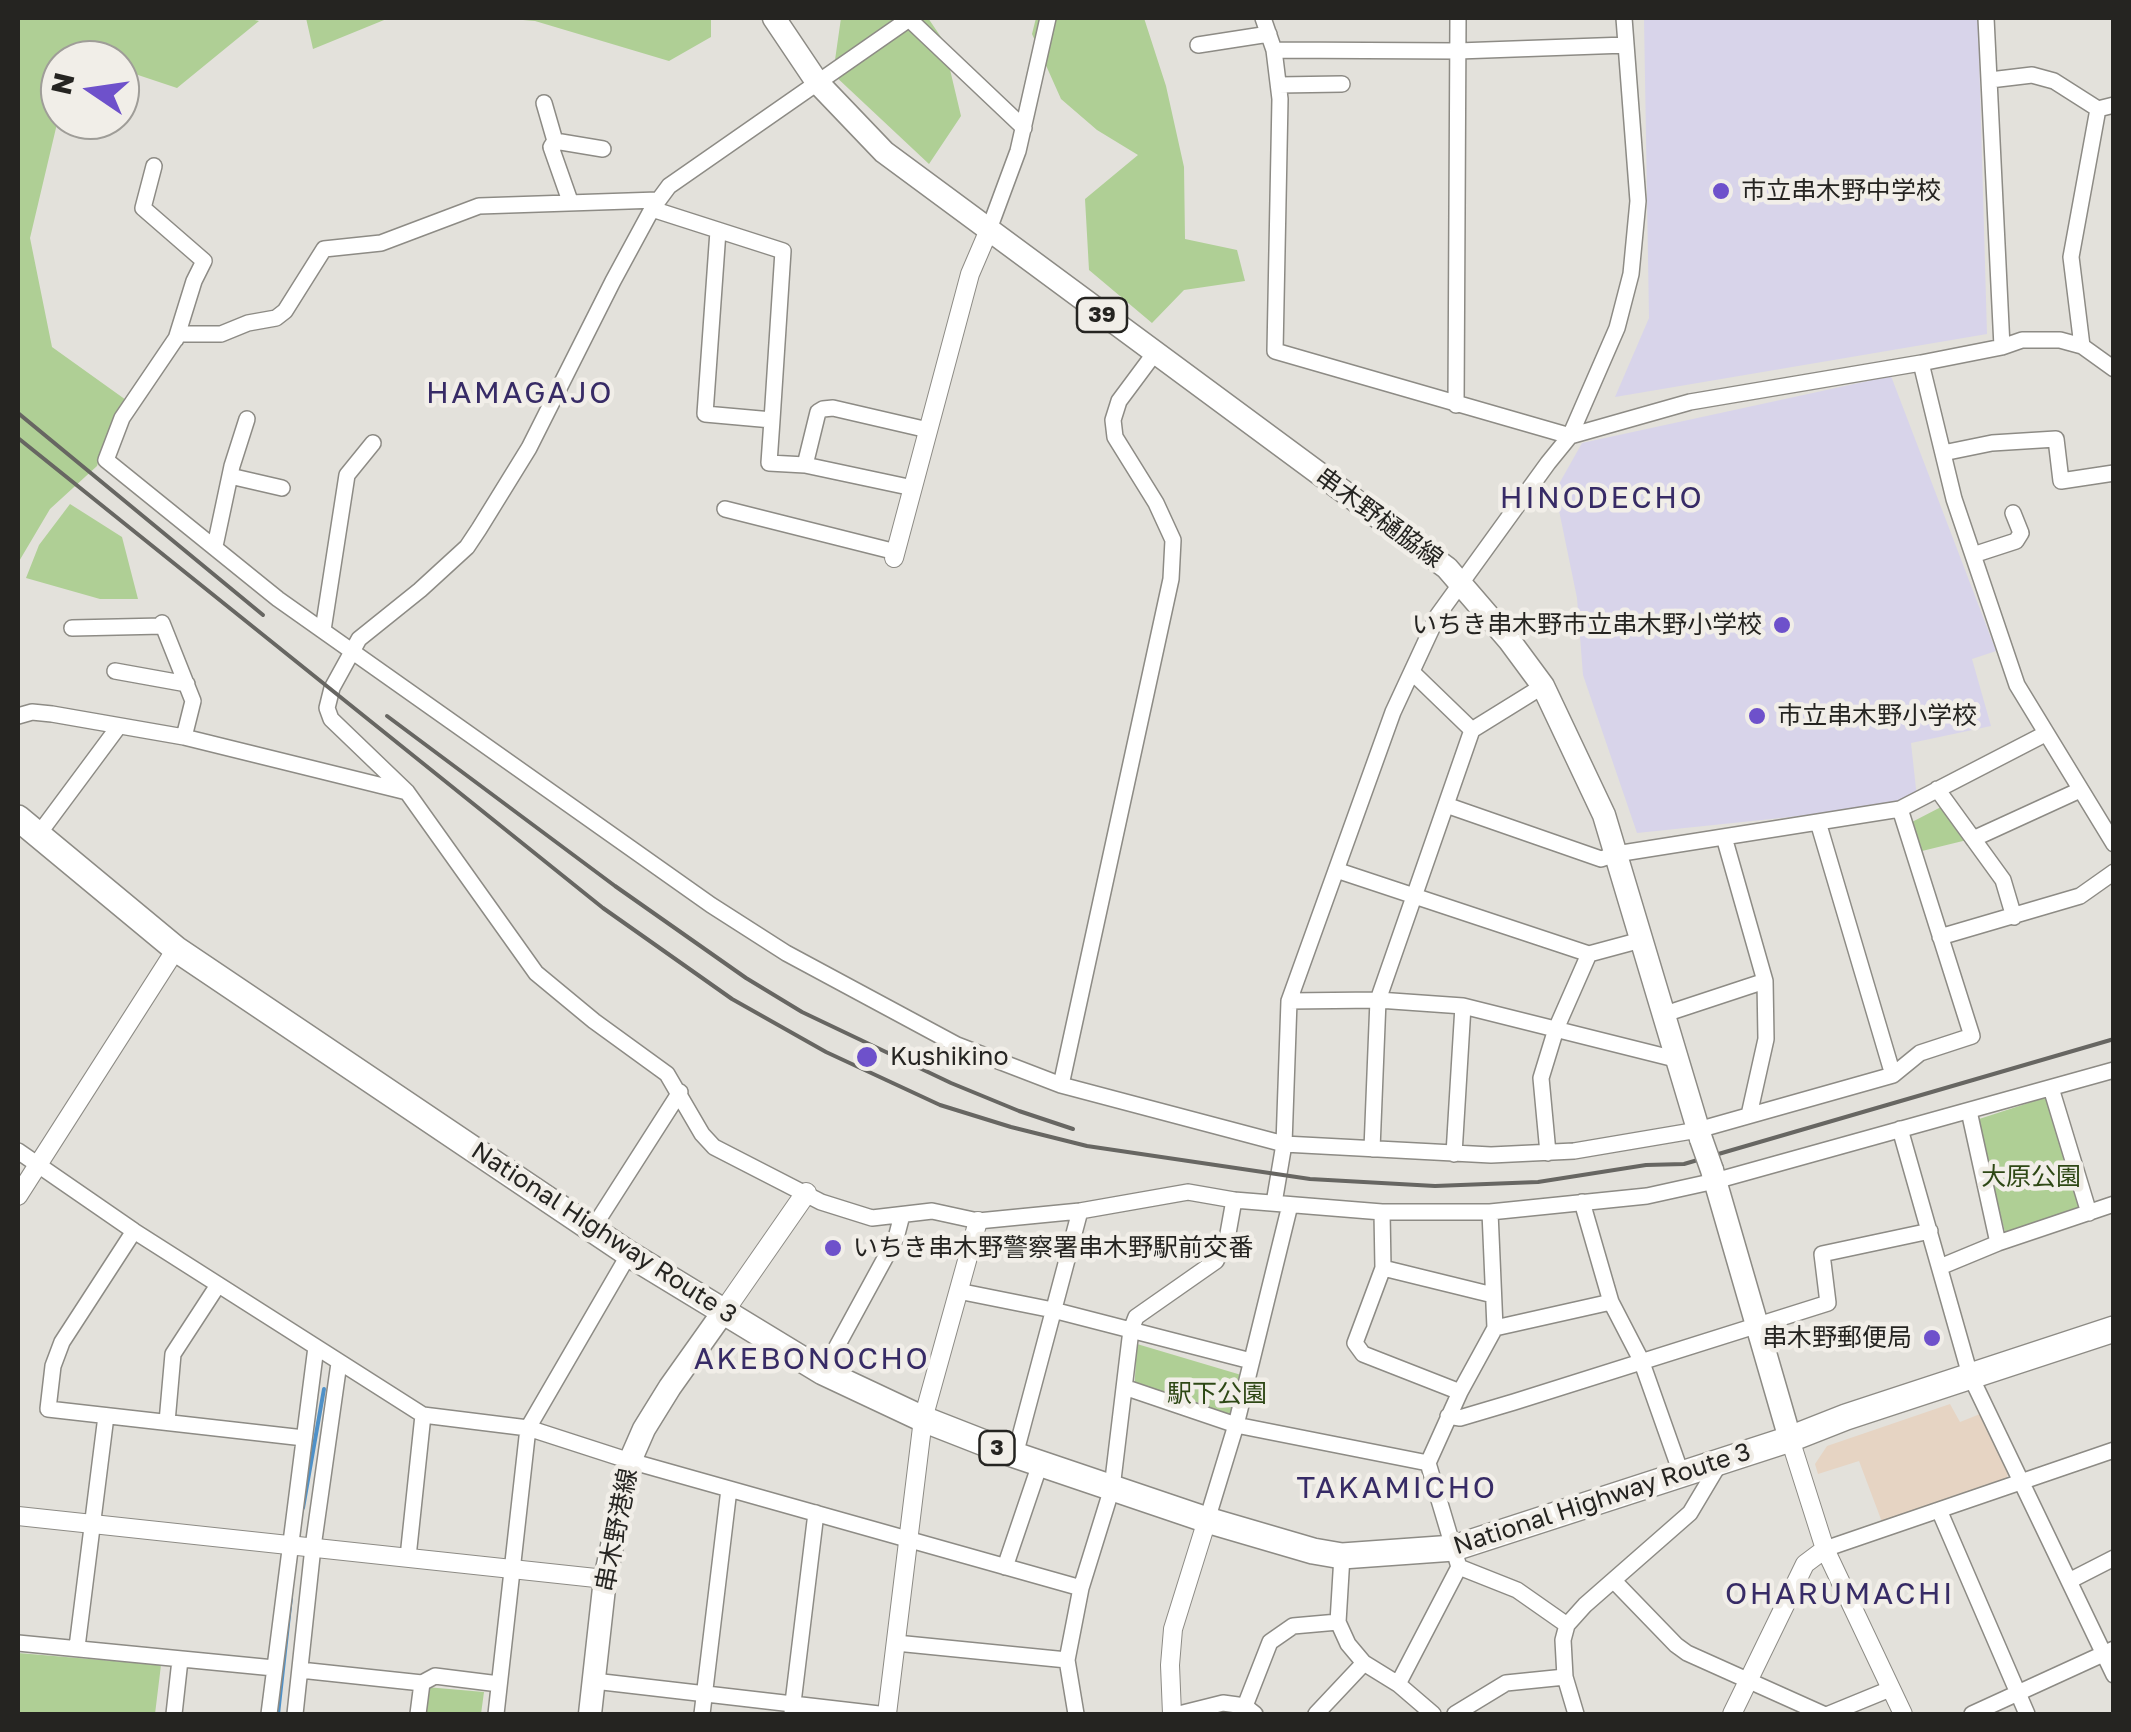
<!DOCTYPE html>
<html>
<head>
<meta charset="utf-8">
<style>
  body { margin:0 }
  #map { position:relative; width:2131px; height:1732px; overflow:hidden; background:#e3e1db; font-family:"Golos Text",sans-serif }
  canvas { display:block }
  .frame { position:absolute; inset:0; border:20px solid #252421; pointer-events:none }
  .north { position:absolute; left:40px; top:40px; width:100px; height:100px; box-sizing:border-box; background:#f1eee8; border:2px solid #9f9d98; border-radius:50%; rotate:283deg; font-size:28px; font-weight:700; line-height:40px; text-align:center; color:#252421 }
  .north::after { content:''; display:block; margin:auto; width:35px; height:45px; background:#6e51cb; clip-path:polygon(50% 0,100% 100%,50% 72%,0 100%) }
</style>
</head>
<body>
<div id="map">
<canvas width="2131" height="1732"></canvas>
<div class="frame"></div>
<div class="north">N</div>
</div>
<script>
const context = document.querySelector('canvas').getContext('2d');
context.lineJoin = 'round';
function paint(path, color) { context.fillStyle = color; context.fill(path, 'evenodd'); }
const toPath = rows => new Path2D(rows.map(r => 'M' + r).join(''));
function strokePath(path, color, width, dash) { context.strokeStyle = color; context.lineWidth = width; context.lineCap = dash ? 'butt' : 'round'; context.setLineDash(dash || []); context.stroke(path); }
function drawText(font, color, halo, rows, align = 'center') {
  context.font = font + ' "Golos Text","Noto Sans JP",sans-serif'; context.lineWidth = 9; context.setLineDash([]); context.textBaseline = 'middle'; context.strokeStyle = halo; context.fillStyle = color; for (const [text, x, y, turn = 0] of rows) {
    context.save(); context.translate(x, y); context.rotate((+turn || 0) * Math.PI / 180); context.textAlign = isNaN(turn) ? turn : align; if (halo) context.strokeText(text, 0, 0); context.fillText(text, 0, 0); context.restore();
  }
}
paint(toPath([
  [1950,1404,1960,1422,1980,1414,2008,1473,2006,1482,1882,1522,1859,1461,1818,1474,1815,1464,1827,1446]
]), '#e6d4c3');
paint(toPath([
  [1644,18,1978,18,1987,334,1615,397,1649,318],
  [1891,376,1996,651,1972,659,1991,726,1911,743,1917,798,1867,809,1637,833,1583,675,1577,598,1555,491,1582,443]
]), '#d8d4ea');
paint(toPath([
  [18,18,246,18,259,21,177,88,120,69,120,60,60,60,60,111,30,238,52,347,126,400,108,432,97,466,50,509,18,563],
  [306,18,389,18,313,49],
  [499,18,711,18,711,37,669,61,535,21],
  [841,18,928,18,943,40,961,116,929,164,833,74],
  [1036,18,1144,18,1166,86,1184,167,1185,239,1237,250,1245,281,1184,290,1152,323,1089,270,1085,199,1138,155,1097,130,1061,99,1032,34],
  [70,504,122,537,138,599,100,599,26,578,39,545],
  [1941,807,1967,840,1922,851,1912,822],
  [2047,1097,2082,1209,2006,1236,1976,1120],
  [1137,1344,1248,1377,1240,1415,1217,1420,1134,1393],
  [18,1653,161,1665,155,1714,18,1714],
  [426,1687,484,1692,481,1714,425,1714]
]), '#afcf95');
strokePath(toPath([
  [303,1508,324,1389],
  [278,1714,291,1597]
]), '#4f91c8', 4);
const minor = toPath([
  [1263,18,1274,50,1280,99,1275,351,1570,436,1690,402,1921,363,2002,347,2022,340,2060,340,2082,346,2114,369],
  [1986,18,2002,347],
  [1198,45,1269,34],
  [1274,50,1458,51,1626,45],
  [1990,80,2032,75,2054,81,2098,109],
  [1279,85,1342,84],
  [544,103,555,141],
  [1024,128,909,19,669,186,652,209,613,281,529,448,479,529,467,547,420,590,359,639,332,688,327,708,331,719,407,792,536,973,594,1021,667,1074,702,1134,714,1147,821,1202,872,1218,932,1211,978,1221,1080,1211,1188,1192,1234,1200,1382,1212,1490,1212,1647,1196,1715,1181,2114,1070],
  [154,166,143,208,204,261,194,281,176,339],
  [658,200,479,206,381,243,324,249,285,311,276,318,248,323,221,334,179,334,122,418,106,460,278,599,711,905,786,953,957,1045,1061,1085,1284,1144,1491,1155,1574,1151,1698,1130,1893,1075,1920,1053,1972,1036,1900,809],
  [570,201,551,147,555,141,603,149],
  [652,209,783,251,772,420,705,414,718,231],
  [988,232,1018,151,1048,18],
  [2082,346,2071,257,2098,109,2114,105],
  [1921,363,1954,499,2017,685,2114,844],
  [1456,405,1458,18],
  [772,420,769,463,805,465,913,488],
  [1943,453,1992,443,2056,439,2061,481,2114,473],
  [805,465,818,412,823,409,833,408,928,430],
  [230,476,282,488],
  [725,509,896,552],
  [215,546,232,466,247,419],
  [1973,555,2016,541,2021,533,2013,513],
  [162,623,193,701,184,737],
  [72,628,163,626],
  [323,630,347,475,373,443],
  [115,671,187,684],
  [1412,672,1472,730],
  [18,716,32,712,52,714,184,737,403,791],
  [1937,789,2003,880,2014,917],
  [1446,805,1601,859,1616,854,1900,809,2045,734],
  [1818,822,1893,1075],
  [38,835,119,726],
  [1724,837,1765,981,1766,1039,1749,1115],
  [1973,839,2080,790],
  [1336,870,1589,954,1641,940],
  [1940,937,2080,896,2114,872],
  [1289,1001,1378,1000,1463,1006,1675,1059],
  [1662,1015,1765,981],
  [1061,1085,1171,579,1173,540,1156,503,1115,437,1113,420,1119,401,1154,354],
  [2051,1088,2089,1213],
  [1969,1111,1998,1243],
  [1900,1129,1970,1375,2114,1675],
  [1372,1149,1378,1000,1472,730,1543,686],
  [18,1151,134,1231,423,1415,528,1428,630,1461,1081,1588],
  [1548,1153,1541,1078,1556,1029,1589,954],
  [1454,1154,1463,1006],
  [1582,1202,1611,1302,1641,1360,1681,1473],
  [1274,1203,1284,1144,1289,1001,1393,712,1438,615,1548,463,1570,436,1617,328,1631,274,1638,201,1624,18],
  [1382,1212,1383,1268,1355,1343,1363,1354,1460,1392],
  [1490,1212,1495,1328,1460,1392,1428,1463,1459,1567,1517,1590,1567,1625],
  [593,1228,680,1092],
  [134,1231,62,1342,53,1366,48,1409,304,1438],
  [1940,1267,1998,1243,2114,1204],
  [1383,1268,1493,1295],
  [958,1291,1053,1310,1251,1361],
  [1495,1328,1611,1302],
  [823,1372,896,1238,902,1215],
  [1124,1387,1236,1425,1428,1463],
  [1448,1416,1460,1418,1514,1402,1828,1303,1822,1254,1930,1231],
  [167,1422,173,1354,218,1285],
  [1015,1455,1080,1211],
  [1939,1510,2027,1714],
  [1207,1520,1236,1425,1290,1205],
  [1825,1549,2114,1450],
  [1342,1556,1338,1622,1348,1644,1364,1663,1398,1684,1433,1714],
  [408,1557,423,1415],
  [1005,1567,1040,1464],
  [2069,1581,2114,1558],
  [1615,1582,1676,1645,1687,1653,1823,1714],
  [18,1643,274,1668],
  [896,1643,1067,1660],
  [77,1647,106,1416],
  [300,1670,422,1683,435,1676,499,1684],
  [594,1681,879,1714],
  [1398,1684,1459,1567],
  [1245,1706,1270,1642,1293,1626,1338,1622],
  [792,1711,816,1513],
  [174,1714,180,1660],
  [269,1714,316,1347],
  [295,1714,313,1547,339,1363],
  [418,1714,422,1683],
  [496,1714,528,1428,629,1254],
  [702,1714,729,1489],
  [1076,1714,1067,1660,1081,1588,1112,1488,1131,1330,1136,1317,1216,1261,1227,1239,1234,1200],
  [1179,1714,1223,1703,1245,1706,1255,1714],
  [1316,1714,1364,1663],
  [1455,1714,1506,1683,1565,1677],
  [1576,1714,1565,1677,1563,1640,1567,1625,1585,1605,1690,1513,1721,1461],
  [1829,1714,1890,1689],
  [1972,1714,2114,1649]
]);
const tertiary = toPath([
  [894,558,970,274,988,232],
  [18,1196,176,949],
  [1790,1439,1825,1549,1903,1714],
  [18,1516,605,1579],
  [887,1714,923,1419,978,1221],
  [1172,1714,1170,1665,1173,1629,1207,1520],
  [1732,1714,1805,1564,1825,1549]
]);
const secondary = toPath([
  [724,1311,806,1193]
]);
const primary = toPath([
  [774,18,817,82,884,152,1447,568,1509,640,1543,686,1604,815,1701,1139],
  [1712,1170,1790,1439],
  [590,1714,605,1579,630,1461,644,1429,670,1387,724,1311]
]);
const trunk = toPath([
  [18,818,176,949,629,1254,823,1372,923,1419,1015,1455,1207,1520,1313,1551,1342,1556,1454,1548,1790,1439,1846,1417,2114,1329]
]);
strokePath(minor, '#8d8b85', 18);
strokePath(tertiary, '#8d8b85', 20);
strokePath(secondary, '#8d8b85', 22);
strokePath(primary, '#8d8b85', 25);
strokePath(trunk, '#8d8b85', 28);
strokePath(minor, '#fff', 15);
strokePath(tertiary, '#fff', 18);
strokePath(secondary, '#fff', 20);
strokePath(primary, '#fff', 22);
strokePath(trunk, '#fff', 25);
strokePath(toPath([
  [18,413,263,615],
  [18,438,603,908,732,999,826,1052,940,1105,1011,1127,1087,1146,1310,1179,1435,1186,1538,1182,1646,1165,1684,1164,2114,1039],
  [387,716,615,886,746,978,802,1012,951,1083,1019,1111,1073,1129]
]), '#676662', 4);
const primaryBridge = toPath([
  [1701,1139,1712,1170]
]);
strokePath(primaryBridge, '#8d8b85', 25, []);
strokePath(primaryBridge, '#fff', 22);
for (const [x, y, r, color] of [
  [1721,191,10,"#6e51cb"],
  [1782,625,10,"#6e51cb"],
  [1757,716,10,"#6e51cb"],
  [867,1057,12,"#6e51cb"],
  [833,1248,10,"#6e51cb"],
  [1932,1338,10,"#6e51cb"]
]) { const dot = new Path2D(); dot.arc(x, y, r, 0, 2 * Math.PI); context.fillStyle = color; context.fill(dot); strokePath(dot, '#f1eee8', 4); }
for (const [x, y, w] of [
  [1102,315,50],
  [997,1448,35]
]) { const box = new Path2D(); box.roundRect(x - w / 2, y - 17, w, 34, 8); context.fillStyle = '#f1eee8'; context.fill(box); strokePath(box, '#252421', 2.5); }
drawText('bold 22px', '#252421', null, [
  ["39",1102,315],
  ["3",997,1448]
]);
drawText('25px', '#252421', '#f1eee8', [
  ["市立串木野中学校",1741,191],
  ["いちき串木野市立串木野小学校",1762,625,"right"],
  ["市立串木野小学校",1777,716],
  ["Kushikino",890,1057],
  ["いちき串木野警察署串木野駅前交番",853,1248],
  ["串木野郵便局",1912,1338,"right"]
], 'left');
drawText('25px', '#252421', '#f1eee8', [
  ["串木野樋脇線",1379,518,36],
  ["National Highway Route 3",604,1233,33],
  ["National Highway Route 3",1602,1499,-18],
  ["串木野港線",617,1530,-79]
]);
drawText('25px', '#2e4815', '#f1eee8', [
  ["大原公園",2031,1177],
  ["駅下公園",1217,1394]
]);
context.letterSpacing = '2.5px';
drawText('30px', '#372b66', '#f1eee8', [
  ["HAMAGAJO",520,393],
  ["HINODECHO",1602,498],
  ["AKEBONOCHO",812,1359],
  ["TAKAMICHO",1397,1488],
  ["OHARUMACHI",1840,1594]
]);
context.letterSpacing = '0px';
</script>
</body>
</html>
